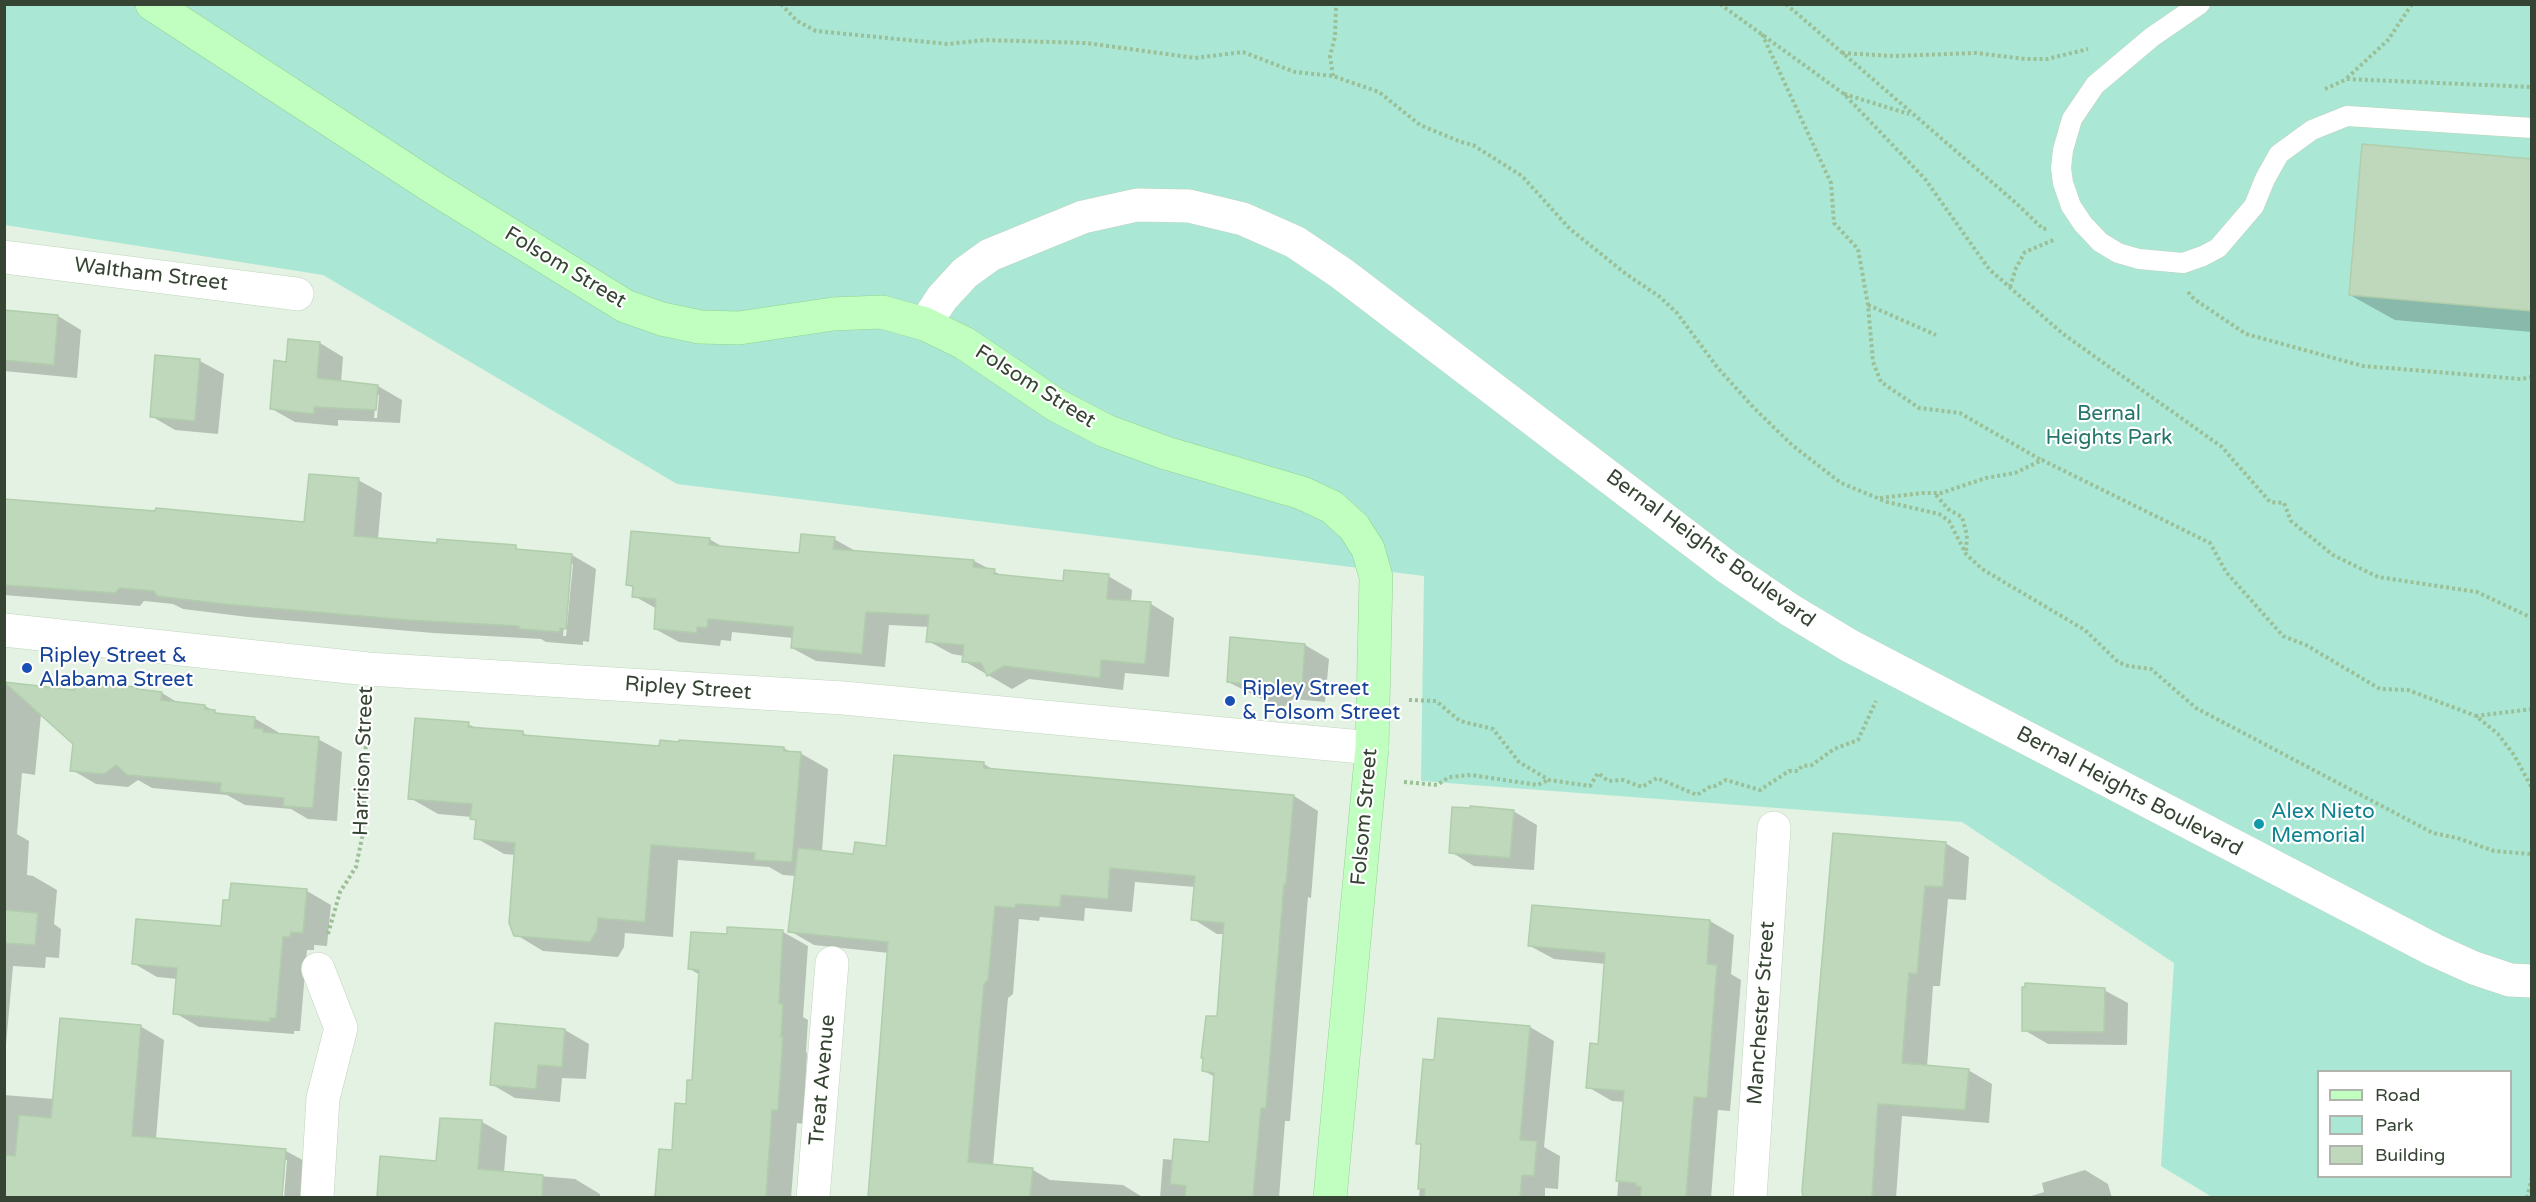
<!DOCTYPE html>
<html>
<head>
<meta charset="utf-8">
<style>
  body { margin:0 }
  #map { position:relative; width:2536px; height:1202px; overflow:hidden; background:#e4f2e3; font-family:"Varela Round",sans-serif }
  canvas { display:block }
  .frame { position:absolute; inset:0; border:6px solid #364433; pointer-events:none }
  .legend { position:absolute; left:2317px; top:1070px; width:195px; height:108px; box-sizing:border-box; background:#fff; border:2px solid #afb4ad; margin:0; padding:8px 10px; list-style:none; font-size:18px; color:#364433 }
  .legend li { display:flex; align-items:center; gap:12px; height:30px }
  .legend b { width:30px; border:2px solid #afb4ad }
</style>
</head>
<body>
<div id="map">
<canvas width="2536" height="1202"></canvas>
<div class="frame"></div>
<ul class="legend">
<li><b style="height:8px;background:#c0ffc0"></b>Road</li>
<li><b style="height:16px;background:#aae8d5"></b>Park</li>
<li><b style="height:16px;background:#bfd7bb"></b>Building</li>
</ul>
</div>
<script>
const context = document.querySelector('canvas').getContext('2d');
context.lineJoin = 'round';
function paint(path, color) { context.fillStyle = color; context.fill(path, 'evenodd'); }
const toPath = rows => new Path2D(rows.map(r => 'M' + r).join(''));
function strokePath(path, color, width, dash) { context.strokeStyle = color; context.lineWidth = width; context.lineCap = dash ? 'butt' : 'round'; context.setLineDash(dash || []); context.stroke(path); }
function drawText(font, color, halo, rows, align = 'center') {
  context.font = font + ' "Varela Round",sans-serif'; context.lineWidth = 4.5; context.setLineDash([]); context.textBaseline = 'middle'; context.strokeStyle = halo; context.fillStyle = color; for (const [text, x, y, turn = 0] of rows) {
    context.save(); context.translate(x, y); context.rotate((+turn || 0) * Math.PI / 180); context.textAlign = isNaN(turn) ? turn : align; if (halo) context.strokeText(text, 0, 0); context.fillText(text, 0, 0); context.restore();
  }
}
paint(toPath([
  [4,5,2531,5,2531,1197,2212,1197,2161,1166,2174,963,1962,822,1421,781,1424,576,677,484,323,275,5,225],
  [2318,1072,2510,1072,2510,1176,2318,1176]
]), '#aae8d5');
paint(toPath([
  [2532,161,2532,332,2395,320,2350,295],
  [4,312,58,316,81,330,77,378,4,371],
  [320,343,343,357,341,382,378,386,402,400,400,423,338,420,338,426,295,422,272,409,287,363],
  [376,395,379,395,377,418,374,418],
  [200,361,224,374,218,434,175,430,151,416],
  [358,480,382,493,378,539,439,545,515,547,522,551,572,555,596,569,589,642,583,641,583,645,546,642,541,639,433,633,248,617,183,609,173,604,144,601,140,606,4,595,4,501,306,524],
  [570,564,573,564,566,636,563,636],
  [709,539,725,548,800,555,834,539,859,553,974,561,1005,577,1065,582,1108,576,1132,590,1131,602,1151,604,1174,618,1169,677,1125,673,1123,690,1029,679,1012,689,964,661,964,656,952,654,928,641,929,627,889,625,885,667,816,661,792,648,793,638,732,632,731,641,721,640,720,646,679,642,655,629,657,609,634,596,634,588,628,585],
  [1305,645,1329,659,1325,702,1293,699,1282,709,1228,682],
  [4,684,75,691,137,688,142,691,162,693,180,704,205,706,221,715,254,718,278,732,278,735,318,739,342,752,337,821,308,819,291,809,245,805,227,795,152,788,138,780,128,787,96,784,72,770,75,743,41,714,35,775,22,773,17,834,29,841,27,875,33,876,57,890,54,924,61,929,59,958,46,957,45,968,13,966,4,1068],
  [468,724,478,729,523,733,530,737,661,747,784,748,792,753,800,753,828,769,822,852,855,855,887,847,984,764,995,771,1294,796,1318,811,1311,898,1308,897,1290,1121,1285,1121,1279,1198,1160,1198,1163,1159,1174,1160,1210,1144,1215,1077,1204,1071,1218,1018,1225,934,1217,934,1193,919,1195,887,1135,882,1132,912,1085,908,1084,921,1040,917,1039,921,1019,919,1013,994,1008,998,993,1166,1033,1170,1050,1180,1123,1185,1144,1198,869,1198,889,953,814,945,790,931,796,876,783,875,769,867,678,860,673,937,625,933,624,947,618,957,543,951,515,934,516,855,504,854,476,838,477,822,472,817,438,814,410,798],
  [1513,811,1537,825,1534,870,1474,866,1451,852],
  [1834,835,1945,843,1969,857,1966,900,1948,899,1940,986,1933,986,1927,1067,1968,1070,1992,1084,1989,1123,1902,1116,1896,1198,1804,1198,1806,1154],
  [232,885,307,891,331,905,327,946,314,945,314,950,307,950,300,1031,294,1031,294,1034,199,1027,175,1013,178,979,157,977,133,963,222,928,230,902],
  [1533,906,1710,921,1734,935,1731,974,1741,980,1730,1111,1718,1110,1711,1198,1617,1198,1625,1102,1612,1101,1588,1087,1599,1045,1606,964,1554,959,1530,946],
  [729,928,783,932,808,946,803,1017,808,1020,806,1052,807,1053,803,1124,797,1123,791,1198,653,1198,673,1151,694,1082,700,975,690,969,729,936],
  [2104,990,2128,1003,2127,1045,2048,1044,2024,1030],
  [140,1026,164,1040,156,1139,286,1151,310,1164,307,1198,284,1198,287,1160,284,1160,281,1198,4,1198,4,1095,54,1099],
  [1530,1027,1554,1041,1544,1147,1560,1156,1558,1189,1545,1188,1545,1198,1419,1198,1423,1146,1418,1143,1435,1062],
  [565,1030,589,1044,586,1079,562,1078,560,1102,515,1098,491,1084],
  [482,1122,507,1136,504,1173,575,1179,600,1194,600,1198,378,1198,381,1158,438,1162],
  [2085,1170,2108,1184,2112,1198,2025,1198,2044,1192,2042,1183]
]), '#0003');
const building = toPath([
  [2362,144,2532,159,2532,311,2349,295,2362,144],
  [4,310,58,315,54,365,4,360,4,310],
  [288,339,320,342,317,378,378,385,376,410,314,407,314,414,270,409,274,360,286,362,288,339],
  [155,355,200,359,195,421,150,417,155,355],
  [309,474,359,478,354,536,437,543,437,539,516,545,516,549,572,554,566,629,560,628,560,632,520,629,518,626,408,620,223,604,157,596,154,591,120,588,115,593,4,585,4,499,155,511,156,508,304,522,309,474],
  [631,531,710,538,709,545,799,553,801,534,835,537,833,549,974,560,973,567,995,569,994,574,1063,581,1064,570,1109,574,1107,599,1151,602,1145,664,1101,660,1100,678,1004,666,987,676,981,663,962,662,964,645,926,642,929,615,866,612,862,654,791,648,793,627,708,619,707,628,697,627,697,633,654,629,656,599,632,597,633,586,626,585,631,531],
  [1230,637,1305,644,1302,689,1269,686,1257,696,1246,684,1227,682,1230,637],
  [4,682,74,690,74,682,137,687,137,689,162,692,161,700,205,705,205,709,215,710,215,713,255,717,254,728,263,729,263,732,319,737,313,808,283,806,284,798,220,792,221,783,127,775,116,765,104,774,70,771,73,744,4,682],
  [415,718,469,722,468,727,523,731,523,735,659,746,660,740,679,742,679,740,784,747,784,751,801,752,792,862,754,860,755,853,651,845,645,922,598,918,597,931,590,942,514,936,509,923,515,843,474,839,476,820,470,819,472,804,408,799,415,718],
  [894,755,984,762,984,768,1294,795,1286,884,1284,884,1266,1108,1261,1108,1253,1197,1185,1197,1186,1186,1170,1184,1174,1139,1209,1142,1214,1073,1202,1071,1203,1058,1201,1058,1206,1016,1217,1016,1224,923,1191,920,1195,876,1110,868,1108,899,1061,895,1060,907,1016,904,1015,908,995,906,988,980,984,984,968,1162,1033,1168,1030,1197,868,1197,888,942,788,932,798,848,853,854,855,842,886,846,894,755],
  [1470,806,1514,810,1510,858,1449,853,1452,807,1470,808,1470,806],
  [1833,833,1946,842,1943,887,1925,886,1917,974,1909,973,1902,1063,1969,1069,1965,1110,1878,1104,1872,1197,1803,1197,1802,1191,1833,833],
  [231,883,307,889,303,933,291,932,290,937,283,937,276,1018,270,1018,270,1022,173,1014,177,968,132,964,136,919,221,926,223,900,229,900,231,883],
  [1532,905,1710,920,1707,964,1717,965,1707,1098,1694,1097,1686,1197,1640,1197,1641,1187,1636,1186,1636,1183,1616,1181,1624,1091,1586,1088,1590,1043,1598,1044,1605,953,1528,946,1532,905],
  [4,910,38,913,35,945,4,943,4,910],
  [727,927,783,930,779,1003,783,1004,781,1037,783,1037,778,1110,772,1110,766,1197,655,1197,659,1149,672,1150,675,1103,686,1104,687,1080,692,1080,699,970,688,969,691,932,727,934,727,927],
  [2025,983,2105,988,2104,1032,2022,1031,2022,987,2025,987,2025,983],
  [60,1018,141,1025,132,1136,286,1149,282,1197,4,1197,4,1155,15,1156,19,1115,51,1118,60,1018],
  [1438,1018,1530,1026,1520,1140,1537,1141,1534,1176,1522,1175,1520,1197,1424,1197,1425,1189,1418,1189,1421,1144,1416,1144,1423,1059,1434,1060,1438,1018],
  [495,1023,565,1029,562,1067,538,1065,536,1089,490,1085,495,1023],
  [440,1118,482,1120,478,1169,543,1175,542,1197,377,1197,380,1156,436,1161,440,1118]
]);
paint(building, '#bfd7bb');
strokePath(building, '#b0ceab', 1.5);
const lane = toPath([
  [2200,4,2152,37,2095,85,2072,119,2063,150,2061,168,2063,183,2071,206,2083,224,2100,242,2118,253,2139,259,2183,263,2203,256,2218,248,2254,206,2265,179,2279,154,2312,130,2347,116,2532,128]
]);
const street = toPath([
  [4,257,297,294],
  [925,324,942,298,965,273,990,255,1083,217,1137,205,1189,206,1243,219,1295,242,1341,273,1727,567,1790,610,1850,646,2434,950,2474,968,2510,980,2532,981],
  [4,630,368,669,843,698,1372,748],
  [317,1198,323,1098,341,1028,318,969],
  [813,1198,832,963],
  [1750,1198,1774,828]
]);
const secondary = toPath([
  [152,4,434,188,625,306,662,319,700,327,739,328,833,314,882,312,925,324,964,343,1056,405,1106,431,1166,453,1302,493,1332,507,1354,527,1368,549,1376,577,1372,748,1330,1198]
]);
strokePath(lane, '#bfd5bc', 21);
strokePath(street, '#bfd5bc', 34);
strokePath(secondary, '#93d391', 34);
strokePath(toPath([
  [781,4,797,21,816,31,948,44,985,40,1086,43,1195,58,1243,52,1295,72,1333,76,1379,92,1420,125,1461,142,1473,145,1522,176,1570,229,1626,274,1660,297,1677,313,1717,367,1754,408,1792,445,1841,483,1887,502,1939,514,1949,521,1966,554,1982,569,2085,630,2118,662,2128,666,2151,669,2196,708,2433,833,2457,838,2494,851,2532,854],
  [1720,4,1844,94,1925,179,1989,269,2063,334,2222,447,2270,502,2284,503,2291,521,2333,555,2378,577,2477,592,2532,618],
  [1786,4,2016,203,2043,229,2049,228],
  [1762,34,1831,183,1834,223,1858,249,1868,305,1873,362,1881,382,1919,408,1960,413,2041,460],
  [1842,53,1893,56,1976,53,2025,59,2047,59,2088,49],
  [1333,76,1330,56,1335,37,1336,4],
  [2347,78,2388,40,2412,4],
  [2325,89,2347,79,2532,87],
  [1844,94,1909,114],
  [2010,287,2016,268,2025,252,2056,239],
  [2188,292,2194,299,2246,334,2363,366,2521,379,2532,377],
  [1868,305,1936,335],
  [1936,495,1948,509,1962,517,1967,535,1966,553],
  [1880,498,1922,493,1941,493,1986,478,2015,473,2042,460,2210,543,2226,572,2283,636,2306,645,2380,689,2408,690,2476,716],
  [1409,700,1436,701,1460,721,1493,729,1519,762,1549,780,1590,786,1598,773,1608,781,1623,780,1642,787,1657,778,1697,795,1711,786,1715,786,1726,780,1760,790,1789,771,1798,771,1802,766,1812,765,1834,749,1858,740,1876,701],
  [2532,709,2476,716,2498,734,2514,755,2532,788],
  [1404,782,1437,785,1449,777,1471,775,1538,785,1548,780],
  [328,934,340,892,356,867,363,833,367,705],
  [2527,1198,2532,1177]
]), '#9bbf96', 4, [3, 3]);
strokePath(lane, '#fff', 20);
strokePath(street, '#fff', 33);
strokePath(secondary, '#c0ffc0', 33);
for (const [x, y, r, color] of [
  [27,668,6,"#1a4fb4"],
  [1230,701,6,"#1a4fb4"],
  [2259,824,6,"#0f9aa8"]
]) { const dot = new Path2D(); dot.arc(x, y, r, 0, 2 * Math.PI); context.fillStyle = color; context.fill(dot); strokePath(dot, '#fff', 2); }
drawText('21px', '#364433', '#fff', [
  ["Folsom Street",565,268,31],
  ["Waltham Street",151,275,7],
  ["Folsom Street",1035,387,32],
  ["Bernal Heights Boulevard",1710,549,36],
  ["Ripley Street",688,689,4],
  ["Harrison Street",364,761,-88],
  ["Bernal Heights Boulevard",2129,792,28],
  ["Folsom Street",1365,817,-85],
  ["Manchester Street",1762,1013,-86],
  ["Treat Avenue",823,1080,-85]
]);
drawText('21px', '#26766b', '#fff', [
  ["Bernal",2109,414],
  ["Heights Park",2109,438]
]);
drawText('21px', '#164399', '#fff', [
  ["Ripley Street &",39,656],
  ["Alabama Street",39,680],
  ["Ripley Street",1242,689],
  ["& Folsom Street",1242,713]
], 'left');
drawText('21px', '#0d838f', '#fff', [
  ["Alex Nieto",2271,812],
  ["Memorial",2271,836]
], 'left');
</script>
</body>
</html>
